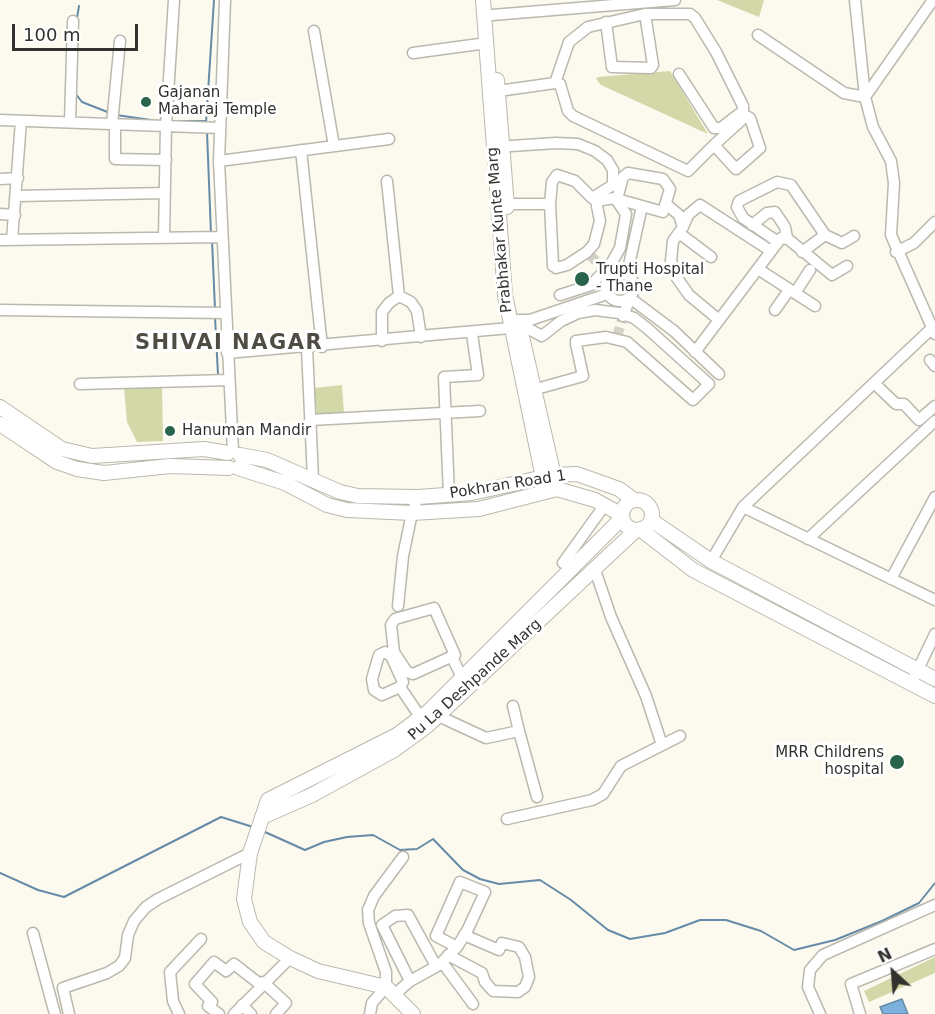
<!DOCTYPE html>
<html>
<head>
<meta charset="utf-8">
<style>
  body { margin:0 }
  #map { position:relative; width:935px; height:1014px; overflow:hidden; background:#fcfaee; font-family:"DejaVu Sans",sans-serif }
  canvas { display:block }
  .north { position:absolute; left:863px; top:942px; width:60px; height:60px; -webkit-text-stroke:4px #fff; paint-order:stroke; rotate:334deg; font-size:16px; font-weight:700; line-height:24px; text-align:center; color:#32312d }
  .north::after { content:''; display:block; margin:auto; width:21px; height:27px; background:#32312d; clip-path:polygon(50% 0,100% 100%,50% 72%,0 100%) }
  .scale { position:absolute; left:12px; top:24px; width:126px; height:27px; box-sizing:border-box; border:3px solid #32312d; border-top:0; padding-left:8px; font-size:18px; line-height:21px; white-space:nowrap; color:#32312d; -webkit-text-stroke:4px #fff; paint-order:stroke }
</style>
</head>
<body>
<div id="map">
<canvas width="935" height="1014"></canvas>
<div class="north">N</div>
<div class="scale">100 m</div>
</div>
<script>
const context = document.querySelector('canvas').getContext('2d');
context.lineJoin = 'round';
function paint(path, color) { context.fillStyle = color; context.fill(path, 'evenodd'); }
const toPath = rows => new Path2D(rows.map(r => 'M' + r).join(''));
function strokePath(path, color, width, dash) { context.strokeStyle = color; context.lineWidth = width; context.lineCap = dash ? 'butt' : 'round'; context.setLineDash(dash || []); context.stroke(path); }
function drawText(font, color, halo, rows, align = 'center') {
  context.font = font + ' "DejaVu Sans",sans-serif'; context.lineWidth = 6; context.setLineDash([]); context.textBaseline = 'middle'; context.strokeStyle = halo; context.fillStyle = color; for (const [text, x, y, turn = 0] of rows) {
    context.save(); context.translate(x, y); context.rotate((+turn || 0) * Math.PI / 180); context.textAlign = isNaN(turn) ? turn : align; if (halo) context.strokeText(text, 0, 0); context.fillText(text, 0, 0); context.restore();
  }
}
paint(toPath([
  [717,0,764,0,759,17],
  [670,71,708,134,601,85,596,79,598,77],
  [342,385,344,414,317,414,314,388],
  [162,386,163,441,137,442,127,422,124,387],
  [935,957,935,973,869,1002,864,991]
]), '#d2d8a8');
const water = toPath([
  [902,999,908,1014,883,1014,880,1007,902,999]
]);
paint(water, '#7bb1dc');
strokePath(water, '#658ba8', 1.5);
strokePath(toPath([
  [77,18,79,6],
  [75,93,82,102,110,113],
  [116,115,151,120],
  [169,121,205,121],
  [206,123,214,0],
  [207,132,211,234],
  [212,240,215,309],
  [215,317,218,375],
  [265,832,305,850,324,842,347,837,373,835,400,850,417,849,433,839,463,870,480,879,499,884,540,880,571,900,608,930,630,939,665,933,700,920,726,920,761,931,794,950,835,940,882,921,919,903,935,883],
  [0,873,38,890,64,897,221,817,253,827]
]), '#658ba8', 2);
strokePath(toPath([
  [589,254,606,272],
  [617,337,623,316]
]), '#d4d2c7', 10, [10, 5]);
const street = toPath([
  [225,0,219,161,233,451],
  [855,0,865,97,873,127,891,161,894,183,891,235,935,334],
  [492,15,675,0],
  [606,22,612,67,651,68,653,65,645,14],
  [314,31,334,146],
  [758,35,844,93,865,97],
  [413,53,487,43],
  [555,83,569,42,588,27,645,14,690,14,695,18,716,52,743,106,743,111,721,128,714,128,679,74],
  [491,92,555,83,560,84,568,111,573,116,688,171,714,145,736,169,760,148,750,118,746,116,714,145],
  [865,97,933,0],
  [0,120,220,128],
  [70,122,73,21],
  [112,124,120,41],
  [115,124,115,159,166,160],
  [496,147,556,143,578,144,595,151,607,160,613,170,613,185,592,198,575,181,557,175,552,182,550,204,553,266],
  [301,150,322,347],
  [219,161,389,139],
  [0,179,18,178],
  [387,181,399,296,411,302,417,311,421,337],
  [17,196,165,193],
  [499,204,550,204],
  [666,204,679,215,683,227,673,241,671,261,677,278,689,295,719,320],
  [0,214,15,215],
  [752,225,767,213,775,212,785,227,787,238],
  [683,227,688,215,700,205,771,251],
  [679,233,711,257],
  [164,237,166,126,174,0],
  [0,240,222,237],
  [12,240,21,121],
  [778,242,743,218,737,207,739,201,777,182,791,185,825,235,842,243,854,236],
  [802,252,825,235],
  [896,252,914,243,935,222],
  [556,268,567,265,587,252,594,244,600,221,596,201,615,198,626,214,620,248,611,264,591,285,560,295],
  [758,269,815,306],
  '606 287a14 14 0 1 1 28 0a14 14 0 1 1-28 0Z',
  [627,274,642,206,663,212,670,189,663,179,628,173,623,177,617,199,642,206],
  [795,293,810,270],
  [0,310,225,313],
  [775,310,789,290],
  [623,316,630,298,674,331,719,374],
  [513,329,527,328,542,336,561,321,578,313,595,310,619,313,634,318,648,329,709,384,693,400,627,342,606,337,576,341],
  [382,341,382,312,389,303,399,296],
  [307,348,313,479],
  [695,352,781,238,788,239,832,275,847,266],
  [227,353,510,328,518,320,530,320,607,294],
  [930,360,935,366],
  [874,383,896,404,904,404,919,420,935,406],
  [80,384,229,380],
  [529,391,583,376,576,344],
  [310,420,480,411],
  [449,495,444,377,478,375,472,334],
  [743,507,935,600],
  [808,539,935,421],
  [711,561,743,507,931,329],
  [563,563,604,506],
  [595,570,611,617,646,696,662,745],
  [891,579,935,497],
  [398,606,403,556,412,513,418,497],
  [434,608,455,655,413,674,407,672,394,652,391,625,395,619,434,608],
  [452,657,465,684],
  [911,684,935,634],
  [400,687,382,695,374,690,372,679,379,655,385,652,391,656,403,682,400,687,423,721],
  [513,706,519,731],
  [432,713,486,738,519,731,537,797],
  [507,819,592,800,603,794,621,766,680,736],
  [33,933,55,1014],
  [448,955,482,973,485,982,493,991,518,992,525,987,529,977,525,957,519,947,502,943,499,950,464,935],
  [442,962,473,1004],
  [410,981,382,925,395,916,408,915,436,966],
  [263,982,286,1003,276,1014],
  [394,995,410,981,439,965,457,947,467,931,485,892,460,882,436,936,457,947],
  [242,1005,251,1014],
  [69,1014,63,988,107,973,119,966,125,958,128,935,134,921,146,907,158,899,250,853],
  [179,1014,173,1001,170,972,201,939],
  [219,1014,208,1006,212,1002,195,984,214,962,226,971,234,964,261,985],
  [234,1014,290,958],
  [370,1014,372,1003,386,987,386,972,369,923,368,910,374,896,403,857],
  [820,1014,808,987,810,970,823,955,935,905],
  [860,1014,851,984,935,949]
]);
const secondary = toPath([
  [483,0,505,295,546,492],
  [497,80,507,207],
  [520,328,557,489],
  [0,407,62,449,92,456,204,449,228,453],
  [0,424,57,462,77,469,104,473,170,466,229,468],
  [240,455,267,460,340,492,358,496,418,497,472,493,553,475,577,474,619,489,634,500],
  [238,468,285,483,327,505,347,510,412,513,479,509,557,489,595,500,622,515],
  '622 515a15 15 0 1 1 30 0a15 15 0 1 1-30 0Z',
  [651,520,711,561,935,679],
  [640,529,693,570,935,696],
  [262,817,312,795,394,750,427,726,636,530],
  [413,1014,386,987,318,971,290,958,264,942,250,922,244,899,250,853,268,800,397,735,429,711,622,518]
]);
strokePath(street, '#bbb8ae', 13);
strokePath(secondary, '#bbb8ae', 16);
strokePath(street, '#fff', 10);
strokePath(secondary, '#fff', 14);
for (const [x, y, r, color] of [
  [146,102,6,"#29634c"],
  [582,279,8,"#29634c"],
  [170,431,6,"#29634c"],
  [897,762,8,"#29634c"]
]) { const dot = new Path2D(); dot.arc(x, y, r, 0, 2 * Math.PI); context.fillStyle = color; context.fill(dot); strokePath(dot, '#fff', 2); }
drawText('15px', '#32312d', '#fff', [
  ["Gajanan",158,93],
  ["Maharaj Temple",158,110],
  ["Trupti Hospital",596,270],
  ["- Thane",596,287],
  ["Hanuman Mandir",182,431],
  ["MRR Childrens",884,753,"right"],
  ["hospital",884,770,"right"]
], 'left');
drawText('15px', '#32312d', '#fff', [
  ["Prabhakar Kunte Marg",500,230,-95],
  ["Pokhran Road 1",508,485,-9],
  ["Pu La Deshpande Marg",475,680,-42]
]);
context.letterSpacing = '1.5px';
drawText('bold 21px', '#4e4c43', '#fff', [
  ["SHIVAI NAGAR",229,344]
]);
context.letterSpacing = '0px';
</script>
</body>
</html>
